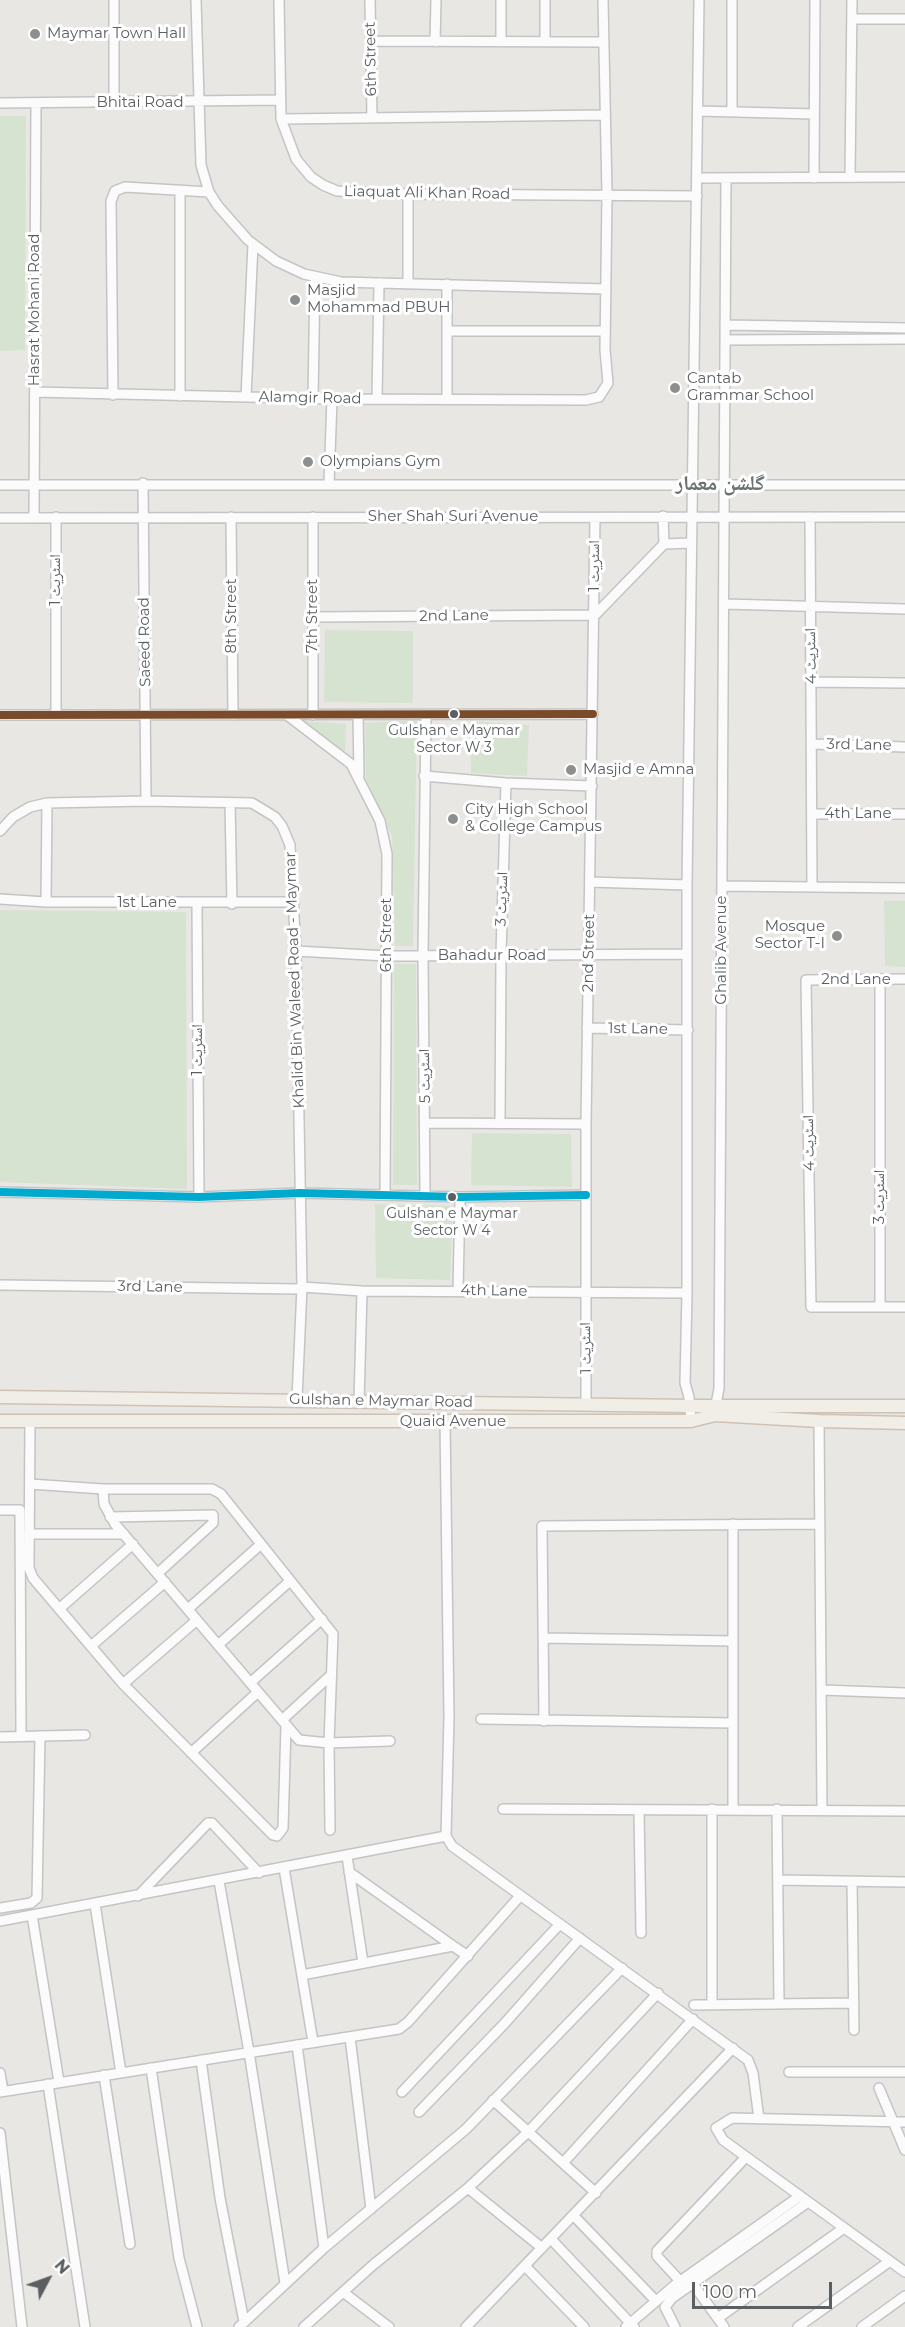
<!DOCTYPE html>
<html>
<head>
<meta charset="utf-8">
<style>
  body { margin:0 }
  #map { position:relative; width:905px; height:2327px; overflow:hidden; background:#e9e7e4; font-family:Montserrat,sans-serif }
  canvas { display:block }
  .north { position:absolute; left:18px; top:2249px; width:60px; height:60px; -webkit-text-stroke:4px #fff; paint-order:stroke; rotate:49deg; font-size:16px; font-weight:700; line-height:24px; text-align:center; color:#5b5f61 }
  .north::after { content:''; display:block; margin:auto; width:21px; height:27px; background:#5b5f61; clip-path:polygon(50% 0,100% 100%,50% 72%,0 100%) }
  .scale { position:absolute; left:692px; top:2282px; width:140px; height:27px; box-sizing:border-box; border:3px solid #5b5f61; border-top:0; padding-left:8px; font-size:18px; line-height:21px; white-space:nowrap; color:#5b5f61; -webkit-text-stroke:4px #fff; paint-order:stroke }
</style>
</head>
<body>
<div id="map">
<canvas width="905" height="2327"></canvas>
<div class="north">N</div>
<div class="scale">100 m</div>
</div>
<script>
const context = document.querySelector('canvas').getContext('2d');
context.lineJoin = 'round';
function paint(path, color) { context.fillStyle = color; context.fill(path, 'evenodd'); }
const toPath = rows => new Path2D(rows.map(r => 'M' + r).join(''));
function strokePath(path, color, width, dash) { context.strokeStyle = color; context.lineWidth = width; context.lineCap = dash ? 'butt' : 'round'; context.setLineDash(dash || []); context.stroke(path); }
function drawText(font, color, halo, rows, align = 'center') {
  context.font = font + ' Montserrat,"Noto Naskh Arabic",sans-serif'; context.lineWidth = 6; context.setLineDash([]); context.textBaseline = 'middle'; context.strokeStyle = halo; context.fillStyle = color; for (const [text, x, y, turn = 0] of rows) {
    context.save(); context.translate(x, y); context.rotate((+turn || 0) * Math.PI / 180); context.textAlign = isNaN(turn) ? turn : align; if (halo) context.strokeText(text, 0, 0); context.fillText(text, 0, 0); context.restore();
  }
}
paint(toPath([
  [0,116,26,116,25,350,0,351],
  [325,630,413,631,413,703,324,702],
  [417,720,413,946,395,946,392,836,366,779,365,723],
  [302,721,346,724,345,753],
  [470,721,529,725,527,776,471,773],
  [884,901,905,901,905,967,885,966],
  [0,910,186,912,187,1189,0,1182],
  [394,964,416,964,417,1185,393,1185],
  [472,1133,571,1134,572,1187,471,1185],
  [375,1204,453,1206,450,1280,376,1278]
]), '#d7e3d1');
const minor = toPath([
  [196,0,201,165,209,192,218,206,248,240,276,261,304,274,341,282,606,289],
  [279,0,281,119,296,159,311,177,323,185,337,191,408,194,697,196],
  [370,0,372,118],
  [852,19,905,19],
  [371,41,604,42],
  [501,41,501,0],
  [545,41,545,0],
  [435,42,436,0],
  [0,103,280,100],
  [114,103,114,0],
  [698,111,814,114],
  [732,112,732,0],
  [281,119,605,115],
  [850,177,852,0],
  [698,178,905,177],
  [814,178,815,0],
  [408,283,408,194],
  [447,284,447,399],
  [726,325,905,328],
  [447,331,605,331],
  [726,340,905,339],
  [35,392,332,399,586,400,599,397,608,383,605,350,607,194,603,0],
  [113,395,111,201,115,191,125,187,209,192],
  [180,396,180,190],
  [246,397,253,244],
  [313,398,315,277],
  [377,399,379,283],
  [143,483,146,801],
  [329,483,332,399],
  [0,485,905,485],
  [663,516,664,544],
  [56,517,56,715],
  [231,517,233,715],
  [313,517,313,715],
  [810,517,812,886],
  [0,518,905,517],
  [34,518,36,103],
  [725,604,905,609],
  [595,615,664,544,691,543],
  [313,617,595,615],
  [812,682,905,683],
  [0,715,593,714],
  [287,715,351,764,380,821,387,854,385,1195],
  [358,715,359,775],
  [812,744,905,747],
  [424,776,506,783,592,786],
  [230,803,232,904],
  [812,814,905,814],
  [0,831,13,817,30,807,47,803,146,801,252,803,275,817,282,826,290,845,296,951,302,1287,297,1399],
  [590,882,687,885],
  [722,886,905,888],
  [0,899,46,902,294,902],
  [46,902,47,803],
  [197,904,199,1197],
  [296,951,387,956,687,954],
  [905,979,806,980,811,1307,905,1307],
  [880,980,880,1307],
  [587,1028,688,1030],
  [426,1123,586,1124],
  [500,1123,501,955,506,783],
  [0,1192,199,1197,300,1193,460,1197,586,1195],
  [425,1196,423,956,426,715],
  [0,1285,300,1289],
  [302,1287,362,1291,687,1293],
  [458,1290,460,1197],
  [359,1402,362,1291],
  [586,1404,586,1124,595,518],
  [715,1410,719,1388,726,178],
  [691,1421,689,1397,685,1383,687,1293,687,885,699,0],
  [819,1421,822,1810],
  [30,1422,29,1568,33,1578,123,1684,273,1835,277,1836,283,1828,286,1726],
  [445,1422,449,1717,446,1836,452,1846,748,2060,753,2073,759,2119],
  [30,1484,103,1489,212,1489,221,1494,333,1634,329,1743,330,1830],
  [103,1489,104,1504,115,1524,299,1740,329,1743,390,1741],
  [0,1510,20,1510,21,1736],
  [110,1517,213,1515,213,1523,158,1573],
  [29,1534,124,1534],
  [59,1609,133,1544],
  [188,1609,260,1545],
  [544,1638,733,1641],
  [218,1645,290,1581],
  [91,1646,165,1582],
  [250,1683,322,1619],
  [123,1684,197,1620],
  [822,1690,905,1693],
  [481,1719,733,1723],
  [282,1720,331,1675],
  [544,1721,542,1526,819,1524],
  [0,1737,85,1735],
  [191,1753,258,1692],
  [503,1809,905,1811],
  [712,1809,712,2004],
  [733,1809,733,1524],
  [777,1809,779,2003],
  [639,1810,641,1933],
  [347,1856,363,1963],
  [284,1868,313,2042],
  [349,1872,453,1946],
  [778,1880,905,1882],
  [219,1881,249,2052,285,2283],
  [852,1881,854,2030],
  [138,1896,208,1823,212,1823,259,1873],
  [95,1904,121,2073],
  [0,1908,31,1903,37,1898,40,1736],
  [32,1915,59,2082],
  [0,1921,446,1836],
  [302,1975,453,1946,468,1956],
  [694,2005,854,2003],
  [350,2037,371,2209],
  [297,2045,324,2248],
  [201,2060,220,2198,244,2322],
  [151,2068,179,2258,197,2327],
  [789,2072,905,2072],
  [0,2073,3,2091],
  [104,2075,130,2244],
  [48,2084,85,2327],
  [879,2088,905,2150],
  [0,2092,399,2029,408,2022,520,1896],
  [402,2092,560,1924],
  [493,2100,596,2193],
  [419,2112,505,2023,580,1938],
  [905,2122,732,2118,716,2128,723,2140,905,2272],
  [0,2133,22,2327],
  [563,2163,693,2019],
  [468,2188,542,2248],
  [574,2216,656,2301],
  [551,2239,634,2327],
  [525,2266,584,2327],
  [680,2281,657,2256,657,2251,746,2157],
  [693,2284,724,2327],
  [343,2292,389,2327],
  [718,2318,844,2228],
  [239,2327,324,2248,466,2129,622,1968],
  [304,2327,373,2265,468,2188,528,2132,658,1993],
  [466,2327,733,2048],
  [626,2327,675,2285,800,2196],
  [675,2327,665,2307,672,2298,808,2202],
  [798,2327,890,2261],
  [862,2327,905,2296]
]);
const major = toPath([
  [0,1397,691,1406,905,1406],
  [0,1421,691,1421,715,1415,819,1421,905,1423]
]);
strokePath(minor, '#c4c4c4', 12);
strokePath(major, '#cec2b5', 15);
strokePath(minor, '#fcfbfb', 9);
strokePath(major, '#f1ede7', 12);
strokePath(toPath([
  [0,715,593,714]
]), '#7a4b2a', 8);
strokePath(toPath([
  [0,1192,199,1197,300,1193,460,1197,586,1195]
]), '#00a9ce', 8);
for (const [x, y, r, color] of [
  [35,34,6,"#8d8f8f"],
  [295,300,6,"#8d8f8f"],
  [675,388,6,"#8d8f8f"],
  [308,462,6,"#8d8f8f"],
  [454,714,5,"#5b5f61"],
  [571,770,6,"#8d8f8f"],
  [453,819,6,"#8d8f8f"],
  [837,936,6,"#8d8f8f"],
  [452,1197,5,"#5b5f61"]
]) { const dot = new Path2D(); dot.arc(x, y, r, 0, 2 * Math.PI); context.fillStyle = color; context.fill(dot); strokePath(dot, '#fff', 2); }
drawText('14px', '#5b5f61', '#fff', [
  ["Gulshan e Maymar",454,731],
  ["Sector W 3",454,748],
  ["Gulshan e Maymar",452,1214],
  ["Sector W 4",452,1231]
]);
drawText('15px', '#5b5f61', '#fff', [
  ["Maymar Town Hall",47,34],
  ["Masjid",307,291],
  ["Mohammad PBUH",307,308],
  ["Cantab",687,379],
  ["Grammar School",687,396],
  ["Olympians Gym",320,462],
  ["Masjid e Amna",583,770],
  ["City High School",465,810],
  ["& College Campus",465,827],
  ["Mosque",825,927,"right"],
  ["Sector T-I",825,944,"right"]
], 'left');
drawText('15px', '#5b5f61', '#fff', [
  ["6th Street",371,59,-91],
  ["Bhitai Road",140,103],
  ["Liaquat Ali Khan Road",427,193,1],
  ["Hasrat Mohani Road",35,310,-90],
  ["Alamgir Road",310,398,1],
  ["Sher Shah Suri Avenue",453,517],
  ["اسٹریٹ 1",595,566,-90],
  ["اسٹریٹ 1",56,580,-90],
  ["8th Street",232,616,-90],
  ["7th Street",313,616,-90],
  ["2nd Lane",454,616,-1],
  ["Saeed Road",145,642,-91],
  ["اسٹریٹ 4",811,656,-91],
  ["3rd Lane",859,745,1],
  ["4th Lane",858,814],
  ["اسٹریٹ 3",502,899,-88],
  ["1st Lane",147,903],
  ["6th Street",387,935,-90],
  ["Ghalib Avenue",722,950,-90],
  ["2nd Street",589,953,-89],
  ["Bahadur Road",492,956],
  ["Khalid Bin Waleed Road - Maymar",295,980,-92],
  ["2nd Lane",856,980],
  ["1st Lane",638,1029,1],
  ["اسٹریٹ 1",198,1050,-90],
  ["اسٹریٹ 5",425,1076,-91],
  ["اسٹریٹ 4",809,1143,-91],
  ["اسٹریٹ 3",880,1197,-90],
  ["3rd Lane",150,1287,1],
  ["4th Lane",494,1291,1],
  ["اسٹریٹ 1",586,1348,-91],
  ["Gulshan e Maymar Road",381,1401,1],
  ["Quaid Avenue",453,1422]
]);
drawText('bold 21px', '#6c7173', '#fff', [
  ["گلشن معمار",720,484]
]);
</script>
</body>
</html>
